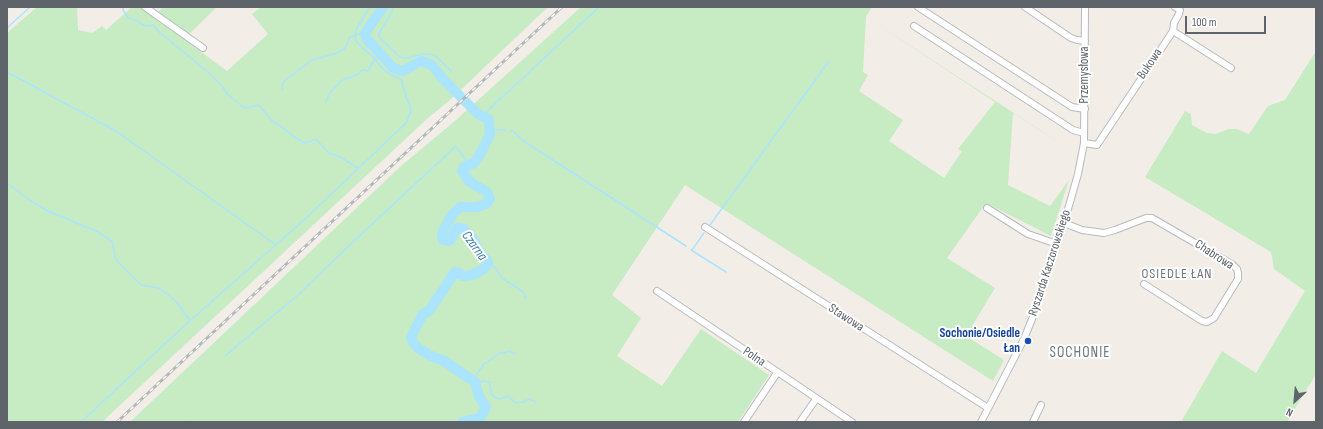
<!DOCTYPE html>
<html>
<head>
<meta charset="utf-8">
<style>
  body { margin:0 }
  #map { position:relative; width:1323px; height:429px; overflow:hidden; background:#f2eee7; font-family:"Sofia Sans Condensed",sans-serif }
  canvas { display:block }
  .frame { position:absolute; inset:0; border:8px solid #5e6469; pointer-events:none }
  .north { position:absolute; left:1275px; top:381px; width:40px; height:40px; -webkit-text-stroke:3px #fff; paint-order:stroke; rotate:206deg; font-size:11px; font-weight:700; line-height:16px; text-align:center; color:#5e6469 }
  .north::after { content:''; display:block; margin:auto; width:14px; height:18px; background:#5e6469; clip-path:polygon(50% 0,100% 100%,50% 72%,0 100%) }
  .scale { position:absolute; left:1185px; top:16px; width:81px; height:18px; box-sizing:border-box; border:2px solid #5e6469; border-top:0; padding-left:5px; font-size:12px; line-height:14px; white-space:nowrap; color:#5e6469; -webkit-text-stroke:3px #fff; paint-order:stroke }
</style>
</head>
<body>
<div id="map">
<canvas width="1323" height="429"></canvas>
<div class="frame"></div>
<div class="north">N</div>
<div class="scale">100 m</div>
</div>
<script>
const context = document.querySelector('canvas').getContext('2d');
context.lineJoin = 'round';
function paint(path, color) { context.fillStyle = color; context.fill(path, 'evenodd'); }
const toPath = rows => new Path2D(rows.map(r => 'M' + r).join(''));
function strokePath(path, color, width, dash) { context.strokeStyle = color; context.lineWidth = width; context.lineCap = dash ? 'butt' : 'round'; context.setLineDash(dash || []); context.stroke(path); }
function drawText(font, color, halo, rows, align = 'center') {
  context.font = font + ' "Sofia Sans Condensed",sans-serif'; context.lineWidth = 4; context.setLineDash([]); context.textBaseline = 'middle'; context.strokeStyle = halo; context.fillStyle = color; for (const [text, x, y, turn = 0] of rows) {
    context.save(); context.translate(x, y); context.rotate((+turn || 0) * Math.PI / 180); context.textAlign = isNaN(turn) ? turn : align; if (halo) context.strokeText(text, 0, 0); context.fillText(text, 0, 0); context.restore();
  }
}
paint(toPath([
  [37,7,77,7,78,30,92,33,102,26,106,30,132,7,141,7,227,71,268,34,252,14,261,7,548,7,450,100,428,118,102,422,7,422,7,33],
  [163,7,217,7,189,34,158,12],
  [581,7,872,7,866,17,1077,154,1013,113,1008,185,1050,206,1069,180,1051,236,986,203,947,258,995,288,966,336,1004,360,993,381,685,185,612,295,641,318,617,356,662,386,701,329,769,375,738,422,130,422,401,166,456,120],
  [866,17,995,102,958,149,962,151,944,178,889,141,903,120,859,91,868,75,863,72],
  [1316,51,1316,374,1287,422,1181,422,1222,351,1256,373,1305,291,1274,269,1271,252,1145,177,1185,111,1191,114,1192,125,1207,133,1215,134,1229,129,1237,129,1249,134,1268,106,1285,100]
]), '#c7ebc2');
strokePath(toPath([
  [125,7,123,8,123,10,128,18,136,20,141,24,146,26,153,25,159,32,208,72,222,86,228,95,245,108,259,105,272,121,286,130,294,137,305,143,316,139,329,153,340,157,358,168],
  [393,7,390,16,379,33,379,36,382,40,400,57,406,58,424,54,430,54,437,57,451,71],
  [7,28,30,7],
  [7,72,116,131,276,245],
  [282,90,283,82,312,60,337,53,345,48,350,37,365,33],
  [326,102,329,94,341,81,356,75,363,70,368,71,375,59,380,53],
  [482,116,599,7],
  [491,130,505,130],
  [510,131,513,131,522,140,686,246],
  [7,183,28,199,46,210,98,232,112,241,116,260,141,285,159,288,176,301,190,321],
  [710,225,829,61],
  [691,250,726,272],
  [692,250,704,233],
  [488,263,494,266,502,278,522,291,526,298],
  [226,355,297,296,355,240,455,147,457,148,470,165],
  [470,379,477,374,484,364,500,353,504,353,509,351,515,354],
  [475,384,482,381,490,382,490,388,493,396,499,399,508,396,516,403,523,402,529,399,536,402],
  [189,421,190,422],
  [81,422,183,327,304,220,406,123,411,111,410,105,406,97,401,79,391,75,384,70,373,57,360,46,356,41,355,36,357,28,370,7]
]), '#aae4ff', 1.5);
strokePath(toPath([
  [383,7,365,33,366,38,388,62,393,68,403,71,421,61,432,65,443,79,478,114,488,119,489,121,490,134,481,153,474,163,464,167,462,171,470,182,487,192,490,199,486,204,477,207,460,207,452,215,442,233,442,237,443,240,449,241,451,239,457,228,464,229,473,239,482,256,487,260,488,263,484,269,472,275,463,276,457,272,455,272,429,311,423,314,411,337,412,341,418,348,429,355,444,361,475,382,479,396,486,407,480,418,462,422]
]), '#aae4ff', 10);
const street = toPath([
  [145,7,203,48],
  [918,7,1072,107,1085,109],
  [1025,7,1071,38,1077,40,1085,41],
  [914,26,1073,130,1084,133],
  [1173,31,1174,23,1179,14,1180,10,1175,7],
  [1084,143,1097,145,1173,31,1231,68],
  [987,208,1028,234,1057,244],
  [1064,223,1082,230,1104,233,1115,230,1146,218,1152,218,1233,265,1237,269,1238,273,1238,279,1214,318,1207,322,1202,321,1144,284],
  [705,227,988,408],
  [657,291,852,422],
  [744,422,777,373],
  [800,422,816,399],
  [981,422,1024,339,1036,309,1064,223,1078,174,1084,143,1085,7],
  [1033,422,1041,405]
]);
strokePath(street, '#b7babf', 8);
strokePath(street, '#fff', 6);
const rail = toPath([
  [117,422,562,7]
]);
strokePath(rail, '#b6b7b8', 3);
strokePath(rail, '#fff', 1.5, [4.5]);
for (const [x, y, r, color] of [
  [1028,341,4,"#1a4fb4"]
]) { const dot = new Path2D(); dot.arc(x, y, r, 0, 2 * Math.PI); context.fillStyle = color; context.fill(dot); strokePath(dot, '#fff', 1.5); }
drawText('13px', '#5e6469', '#fff', [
  ["Bukowa",1150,64,-56],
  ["Przemysłowa",1085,75,-90],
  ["Chabrowa",1214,255,33],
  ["Ryszarda Kaczorowskiego",1050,263,-72],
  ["Stawowa",846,318,33],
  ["Polna",754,357,34]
]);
drawText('bold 13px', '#164399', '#fff', [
  ["Sochonie/Osiedle",1020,334],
  ["Łan",1020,349]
], 'right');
drawText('italic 14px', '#377ba9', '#fff', [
  ["Czarna",474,246,54]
]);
context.letterSpacing = '1px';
drawText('14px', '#6f767b', '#fff', [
  ["OSIEDLE ŁAN",1177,274]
]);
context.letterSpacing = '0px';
context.letterSpacing = '1px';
drawText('15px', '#6f767b', '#fff', [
  ["SOCHONIE",1080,353]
]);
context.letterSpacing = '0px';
</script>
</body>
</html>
